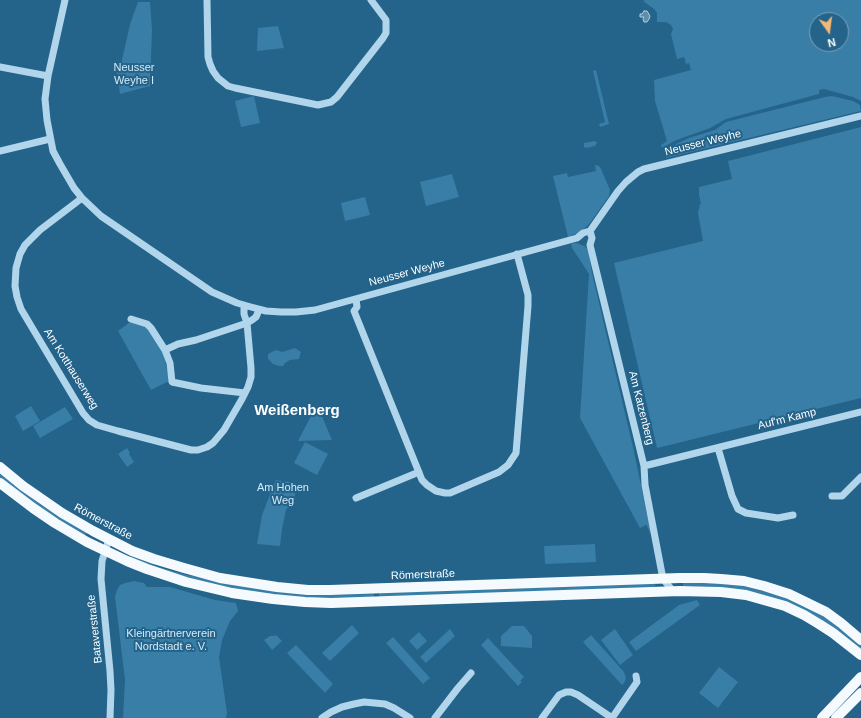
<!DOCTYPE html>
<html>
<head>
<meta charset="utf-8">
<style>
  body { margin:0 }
  #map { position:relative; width:861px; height:718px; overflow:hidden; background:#24638a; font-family:Helvetica,sans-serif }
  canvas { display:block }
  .north { position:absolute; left:809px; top:12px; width:40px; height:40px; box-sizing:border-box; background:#24638a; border:1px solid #7ca1b9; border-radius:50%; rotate:166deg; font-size:11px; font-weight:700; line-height:16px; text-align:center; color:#fff }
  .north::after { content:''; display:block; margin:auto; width:14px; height:18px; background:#f4b874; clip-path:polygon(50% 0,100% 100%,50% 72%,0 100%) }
</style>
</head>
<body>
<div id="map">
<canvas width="861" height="718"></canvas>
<div class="north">N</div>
</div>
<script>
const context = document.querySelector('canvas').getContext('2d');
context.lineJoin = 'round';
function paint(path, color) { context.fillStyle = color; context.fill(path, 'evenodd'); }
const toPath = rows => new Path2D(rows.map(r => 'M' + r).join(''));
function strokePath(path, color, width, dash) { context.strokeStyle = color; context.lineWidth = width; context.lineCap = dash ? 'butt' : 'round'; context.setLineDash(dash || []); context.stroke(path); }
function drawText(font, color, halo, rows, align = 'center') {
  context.font = font + ' Helvetica,sans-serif'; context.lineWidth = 4; context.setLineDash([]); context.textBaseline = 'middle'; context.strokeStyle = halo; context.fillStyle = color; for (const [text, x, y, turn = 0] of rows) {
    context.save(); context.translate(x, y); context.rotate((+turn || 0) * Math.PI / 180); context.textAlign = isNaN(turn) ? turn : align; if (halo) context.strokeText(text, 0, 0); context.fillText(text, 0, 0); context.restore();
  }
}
paint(toPath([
  [645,0,861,0,861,101,853,97,824,89,819,90,819,94,726,119,710,128,674,141,662,148,661,145,667,141,655,101,654,80,691,70,689,63,686,64,684,57,677,59,671,34,673,29,671,25,666,22,657,22,657,13,654,9,643,1],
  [817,20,841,20,841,44,817,44],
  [138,2,150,2,152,30,150,86,120,94,117,73,122,60,130,24],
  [278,26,284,48,257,51,258,28],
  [596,70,609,124,600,127,599,124,605,122,593,71],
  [254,96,260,123,241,127,235,101],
  [832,96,853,101,860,105,861,111,666,158,664,152,674,145,689,138,715,130,726,122,825,97],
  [861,127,861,398,657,448,614,263,703,241,698,213,700,204,701,204,699,195,699,187,732,179,728,161],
  [595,141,597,143,595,146,586,148,584,147,584,143],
  [595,165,599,166,601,169,610,190,609,196,590,223,584,229,575,234,568,237,553,176,567,173,568,177,596,171],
  [452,174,459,197,426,206,420,182],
  [365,197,370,215,345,221,341,203],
  [574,243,577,243,584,246,587,248,589,254,592,273,633,447,651,533,650,533,647,526,646,525,640,528,580,418,589,274,572,248,571,244],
  [130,322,147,327,164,354,169,381,151,390,118,331],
  [295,348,301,352,299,359,290,360,285,363,283,366,279,366,273,364,269,360,268,358,268,354,276,350,282,352],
  [31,406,40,421,23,431,15,416],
  [65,407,73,419,40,438,33,426],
  [321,414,332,440,298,441,311,416],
  [305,442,328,454,317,475,294,463],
  [127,448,130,453,129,454,134,462,127,467,118,454],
  [0,473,41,505,87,533,85,536,68,527,16,491,0,478],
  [276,480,296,483,295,497,286,510,282,529,280,546,257,544,262,515,272,489],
  [595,544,596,562,545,564,544,546],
  [131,556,162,568,187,575,331,595,374,594,374,598,336,599,298,598,247,592,205,583,130,559],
  [134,581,144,583,147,587,170,587,215,600,236,603,238,611,230,621,222,640,219,657,227,713,226,718,123,718,125,680,115,597,117,590,120,585,125,583],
  [683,582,701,582,744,586,788,598,822,615,834,623,861,645,861,648,860,649,787,602,763,595,744,590,721,587,683,586],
  [654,583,656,586,651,587,379,598,379,593],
  [697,600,700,605,636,651,629,642,679,605],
  [352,625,359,633,330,661,322,653],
  [512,626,524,626,532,636,532,648,501,646,501,636],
  [450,629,455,636,426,663,420,657],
  [615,629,633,655,620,665,601,640],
  [419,632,427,641,417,650,409,641],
  [276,635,282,641,272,650,264,640,270,636,274,636],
  [591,635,624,672,626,678,624,683,622,685,583,642],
  [393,637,430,678,423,684,386,643],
  [488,638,524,677,520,681,522,682,518,686,481,645],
  [296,645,333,684,325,693,287,653],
  [719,667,738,682,718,708,699,693]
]), '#387ea6');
const water = toPath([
  [644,11,647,11,650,16,649,19,647,22,644,22,643,19,644,17,640,17,640,14,642,14,644,11]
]);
paint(water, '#638ca6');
strokePath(water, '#a5d2eb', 1);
strokePath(toPath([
  [65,0,48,76,45,99,47,120,53,151,60,164,74,188,82,198,101,216,212,292,237,303,251,307,266,311,281,312,296,312,315,310,577,238,583,233,590,231,618,191,626,182,638,172,644,169,861,116],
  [207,0,208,57,210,64,213,71,218,78,228,86,235,88,318,105,331,102,337,97,383,38,386,33,386,20,371,0],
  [0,67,48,76],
  [0,151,50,139],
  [82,198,40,230,25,245,20,254,16,268,15,286,17,297,21,309,83,413,89,420,97,425,118,431,191,450,198,450,207,447,213,443,224,430,242,399,248,387,251,377,251,368,247,323,244,314,244,305],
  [590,231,592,238,590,245,644,466,645,485,663,579,673,591],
  [356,299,357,307,354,311,422,480,427,485,436,491,445,493,450,493,499,472,508,465,516,453,528,306,528,295,517,254],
  [131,319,147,324,151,328,165,350],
  [245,393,201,388,172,382,170,363,165,350,178,344,196,340,247,323,252,320,256,317,259,310],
  [718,448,732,496,738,509,746,513,778,518,793,515],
  [644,466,861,412],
  [832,496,842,496,861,477],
  [356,498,419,472],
  [109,539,102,561,101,579,110,671,111,690,110,718],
  [322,718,331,712,342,707,354,704,364,702,385,704,394,708,410,718],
  [435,718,458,688,471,673],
  [542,718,559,695,566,692,571,692,578,695,612,718],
  [612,718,637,682,636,676]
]), '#b1d5ea', 7);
strokePath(toPath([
  [0,467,23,486,62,513,93,531,132,551,154,559,184,568,220,578,277,587,308,590,330,590,680,578,704,578,721,579,744,581,764,586,789,594,826,612,841,623,861,640],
  [0,483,33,508,55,523,87,542,127,561,147,569,186,582,232,593,273,599,305,602,331,603,680,591,721,592,746,595,785,606,804,615,819,624,833,633,861,655],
  [822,718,861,677],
  [836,718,861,693]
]), '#f4fafe', 10);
drawText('11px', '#d5ebf7', '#24638a', [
  ["Neusser",134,68],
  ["Weyhe I",134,81],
  ["Am Hohen",283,488],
  ["Weg",283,501],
  ["Kleingärtnerverein",171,634],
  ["Nordstadt e. V.",171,647]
]);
drawText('11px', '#fff', '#24638a', [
  ["Neusser Weyhe",703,143,-14],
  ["Neusser Weyhe",407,273,-15],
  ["Am Kotthauserweg",71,369,58],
  ["Am Katzenberg",641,408,76],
  ["Auf'm Kamp",787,419,-14],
  ["Römerstraße",103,522,28],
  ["Römerstraße",423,575,-2],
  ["Bataverstraße",95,629,-96]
]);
drawText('bold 15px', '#fff', '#24638a', [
  ["Weißenberg",297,411]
]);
</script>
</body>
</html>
